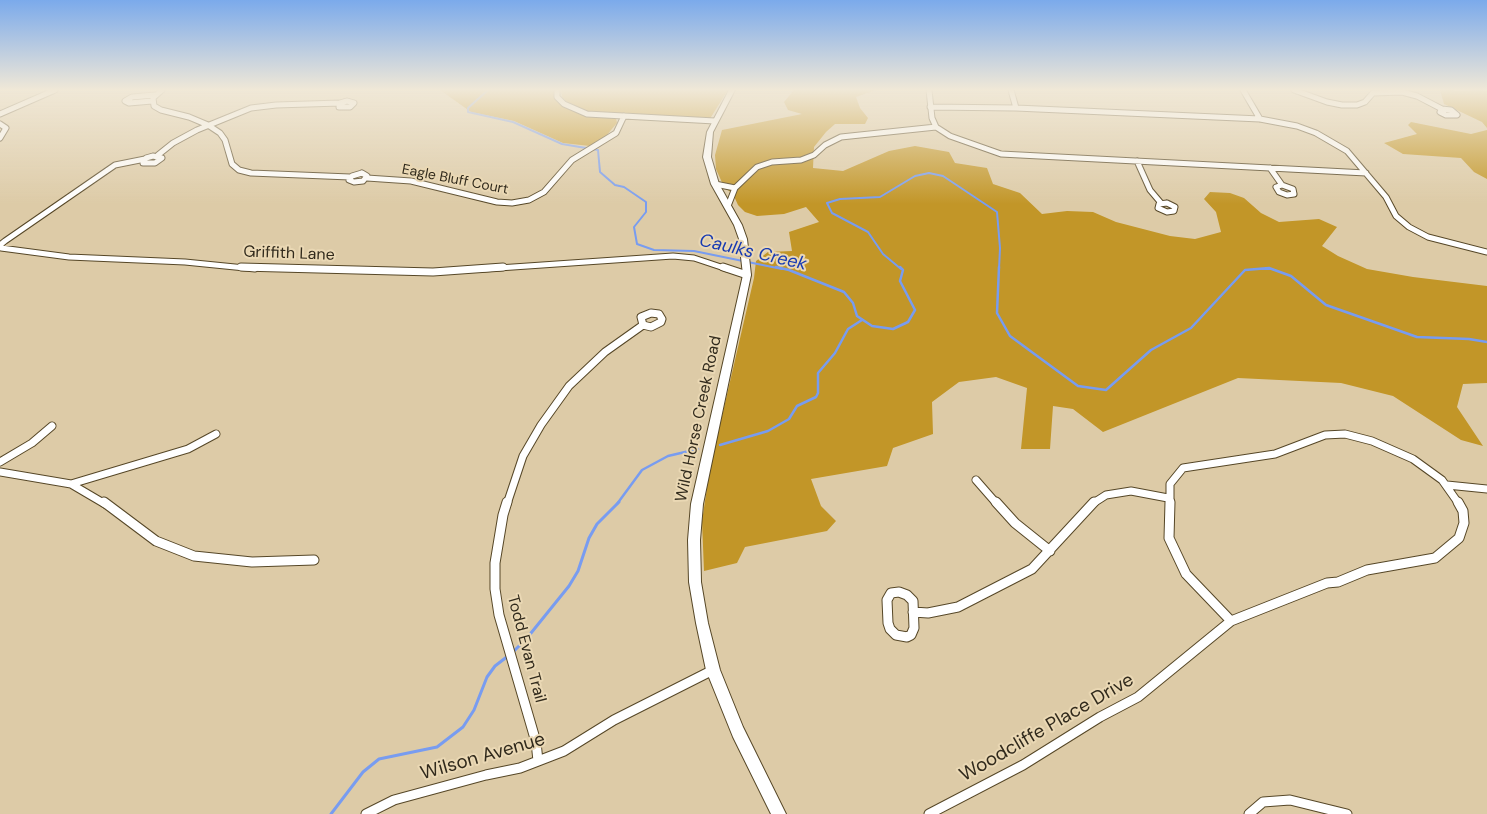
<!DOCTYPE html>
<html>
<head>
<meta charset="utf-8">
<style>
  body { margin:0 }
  canvas { display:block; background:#ddcba7 }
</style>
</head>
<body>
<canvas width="1487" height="814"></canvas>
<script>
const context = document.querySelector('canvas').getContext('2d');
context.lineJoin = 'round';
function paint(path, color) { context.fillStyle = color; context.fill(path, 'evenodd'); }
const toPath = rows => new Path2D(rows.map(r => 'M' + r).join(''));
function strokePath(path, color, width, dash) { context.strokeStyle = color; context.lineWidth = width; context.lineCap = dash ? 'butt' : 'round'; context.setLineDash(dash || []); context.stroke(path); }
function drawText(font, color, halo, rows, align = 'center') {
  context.font = font + ' "DM Sans",sans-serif'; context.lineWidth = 4; context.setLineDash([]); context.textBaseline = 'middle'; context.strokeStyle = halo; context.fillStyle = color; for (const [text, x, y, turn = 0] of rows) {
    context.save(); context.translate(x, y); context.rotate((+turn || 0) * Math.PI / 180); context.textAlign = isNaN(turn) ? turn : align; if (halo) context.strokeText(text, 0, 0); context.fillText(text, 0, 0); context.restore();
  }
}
paint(toPath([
  [440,90,554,90,556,98,569,109,578,113,616,118,617,123,606,136,590,146,563,143,514,121,471,112],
  [561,90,728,90,711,117,709,119,596,113,583,110,566,101,562,97]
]), '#c4982b');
paint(toPath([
  [794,90,876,90,856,97,860,108,868,118,865,124,835,124,826,132,814,147,813,168,843,171,889,151,915,146,949,152,955,163,987,168,993,184,1020,193,1042,214,1067,211,1093,212,1116,222,1170,236,1195,239,1221,232,1216,212,1204,199,1210,192,1230,193,1244,198,1261,213,1279,222,1319,219,1337,227,1322,246,1338,256,1367,269,1413,277,1487,286,1487,383,1463,384,1457,407,1483,446,1461,440,1393,396,1341,383,1238,378,1103,432,1073,409,1053,406,1050,449,1021,449,1027,388,996,377,959,382,932,402,933,434,893,448,887,466,811,479,821,506,836,521,827,531,745,547,737,563,704,571,702,521,710,468,754,278,756,261,768,252,792,251,789,232,819,222,806,207,784,214,757,216,745,212,738,205,733,194,724,187,716,169,715,155,722,130,802,114,788,110,784,102],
  [1440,90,1487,91,1487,128,1482,122,1444,104],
  [1411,122,1471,134,1487,130,1487,179,1474,172,1461,158,1403,154,1384,143,1417,134,1408,125]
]), '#c29628');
strokePath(toPath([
  [488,90,468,108,468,112,513,122,562,144,598,150,600,172,615,185,624,187,646,202,646,212,634,227,637,244,654,250,694,251,782,269],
  [901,269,883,254,868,232,832,213,827,203,840,199,880,197,915,176,929,173,943,176,997,212,1000,248,999,269],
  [1262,269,1271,269]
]), '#789cf0', 2);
strokePath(toPath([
  [776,267,789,270,844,292,853,303,857,316,872,326,893,329,908,322,915,310,900,281,903,270,900,267],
  [999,267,997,313,1010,336,1078,386,1106,390,1151,350,1191,328,1245,270,1269,268,1291,276,1326,305,1417,337,1469,339,1487,342],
  [720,445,768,431,789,419,797,406,816,397,818,393,818,373,835,353,848,329,862,320],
  [617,504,642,470,668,456,698,449]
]), '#789cf0', 2.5);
strokePath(toPath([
  [512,653,527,638,569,586,578,571,589,538,597,524,619,502],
  [331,814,363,772,379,759,437,747,463,727,474,710,487,677,495,666,508,656]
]), '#789cf0', 3);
const minorFar2 = toPath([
  [162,90,153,98,154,106,161,110,189,117,208,125,220,133,225,140,232,164,239,170,251,173,350,177],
  [557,90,557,97,564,104,587,114,715,121],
  [929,90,932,118,936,127],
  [1011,90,1016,108],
  [1243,90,1260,119],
  [1294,90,1327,102,1342,105,1357,105,1365,102,1373,93,1402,92,1417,96,1442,109],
  [152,101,129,103,125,101,132,97,155,95],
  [347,101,354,103,350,107,339,107,340,103,347,101],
  [930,107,1016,108,1260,119,1297,126,1316,133,1347,151,1386,197,1396,216,1409,227,1428,237,1487,252],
  [1442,109,1451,110,1457,115,1446,115,1440,112,1442,109],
  [0,114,55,90],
  [0,124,6,128,0,138],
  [936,127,950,136,1001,154,1366,173],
  [158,155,173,143,197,130,251,108,276,105,340,103],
  [153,156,162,158,155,163,143,163,146,158,153,156],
  [145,159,115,165,5,241,0,245,1,248,69,257,185,262,255,269],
  [1137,161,1150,190,1161,203],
  [1270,168,1282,185],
  [362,173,367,176,363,181,354,182,349,180,352,176,362,173],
  [367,178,411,181,497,202,512,203,529,200,544,192,572,160,616,133,624,116],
  [715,184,735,188],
  [1282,185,1293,189,1294,194,1287,195,1279,192,1276,187,1282,185],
  [1167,203,1175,207,1174,211,1167,212,1158,208,1159,204,1167,203],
  [728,206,735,188,757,167,772,162,801,160,814,155,825,145,841,137,936,127],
  [484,269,673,256,694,258,727,269]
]);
const minorFar1 = toPath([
  [241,267,433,272,503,267],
  [723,267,747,275],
  [651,313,659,314,662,319,661,322,651,327,643,325,641,317,651,313],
  [0,462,32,443,52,426],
  [0,472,71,484,105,504],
  [976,480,997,504],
  [71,484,188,449,216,434],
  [1447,485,1487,489],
  [507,504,523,456,541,425,569,386,605,352,643,325],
  [1092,504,1106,495,1131,491,1168,498],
  [1170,504,1170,484,1183,468,1275,454,1325,435,1345,434,1372,441,1413,459,1442,480,1459,504]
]);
const minor = toPath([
  [104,502,156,541,194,556,252,562,314,560],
  [507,502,503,515,495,563,495,589,499,615,536,742,538,761],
  [996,502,1015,523,1050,551],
  [1170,502,1169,538,1186,574,1231,621],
  [899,592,907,595,913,601,914,628,911,635,907,637,896,635,890,629,888,623,887,600,891,593,899,592],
  [913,612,928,613,958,607,1032,569,1094,502],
  [1231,621,1327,583,1338,582,1367,570,1435,558,1459,538,1464,523,1463,511,1458,502],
  [366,814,394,800,486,775,520,768,564,751,614,720,713,670],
  [929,814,1023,765,1100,717,1138,697,1231,621],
  [1249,814,1263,802,1290,800,1347,814]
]);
const secondary = toPath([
  [729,90,735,90,713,132,711,157,719,184,742,225,747,239,751,275,703,504,700,540,701,582,708,623,720,670,743,727,786,814,771,814,733,737,706,670,696,623,689,582,688,540,691,504,743,275,739,239,734,225,711,184,703,157,707,132,729,90]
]);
strokePath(minorFar2, '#564727', 7);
strokePath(minorFar1, '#564727', 9);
strokePath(minor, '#564727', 11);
strokePath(secondary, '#564727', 2);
strokePath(minorFar2, '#fff', 5);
strokePath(minorFar1, '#fff', 7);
strokePath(minor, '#fff', 9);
paint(secondary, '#fff');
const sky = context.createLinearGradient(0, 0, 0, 204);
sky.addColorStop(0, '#7baaeb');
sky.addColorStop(0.44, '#f0e8d7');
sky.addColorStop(1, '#f0e8d700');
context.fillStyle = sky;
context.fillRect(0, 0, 1487, 204);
drawText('14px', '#312a1c', '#ead8b4', [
  ["Eagle Bluff Court",455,180,11]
]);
drawText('16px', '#312a1c', '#ead8b4', [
  ["Griffith Lane",289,254,2],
  ["Wild Horse Creek Road",699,419,-78],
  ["Todd Evan Trail",526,649,75]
]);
drawText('italic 18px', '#173ab2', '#ead8b4', [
  ["Caulks Creek",753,253,13]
]);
drawText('19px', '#312a1c', '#ead8b4', [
  ["Woodcliffe Place Drive",1047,728,-30],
  ["Wilson Avenue",483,757,-16]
]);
</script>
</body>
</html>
